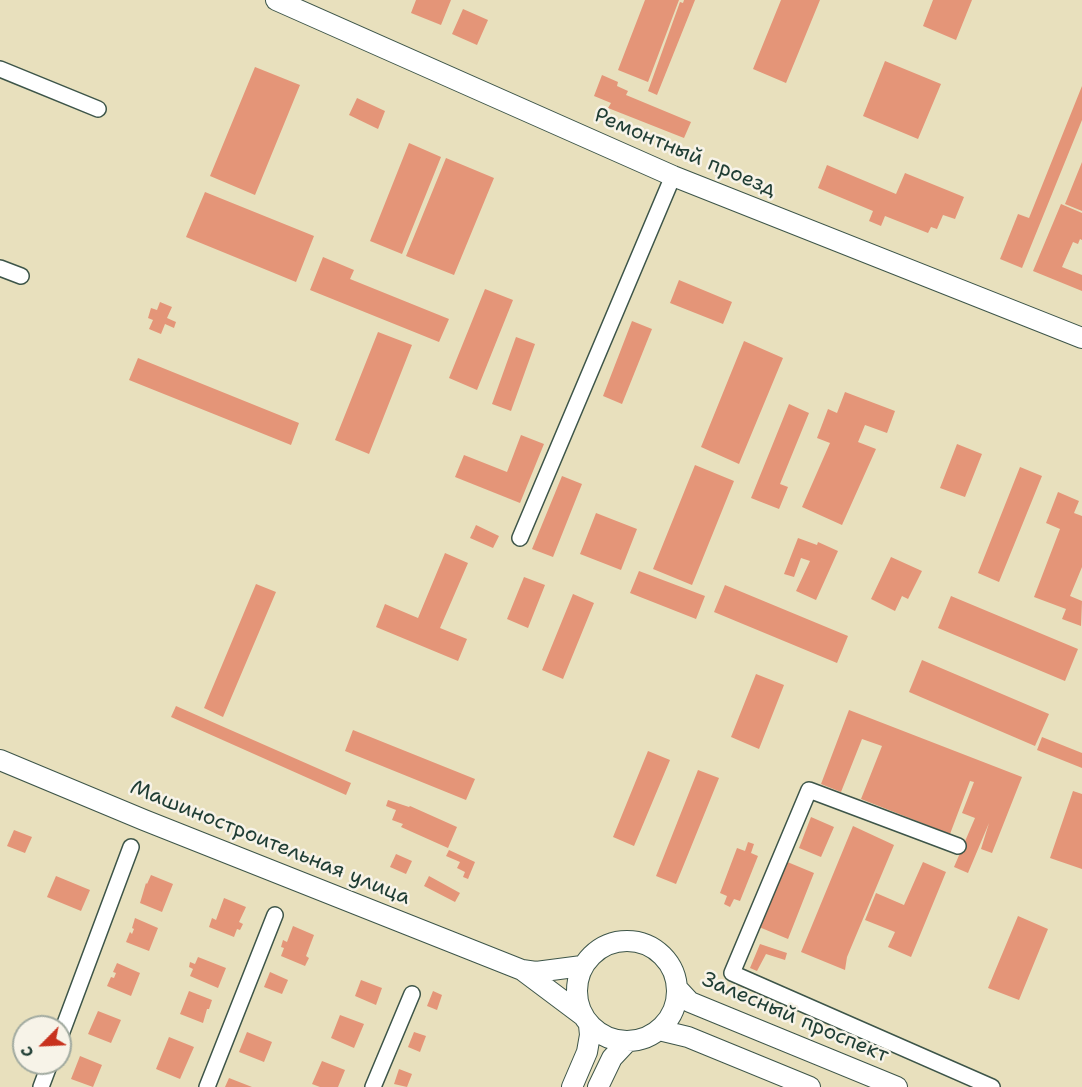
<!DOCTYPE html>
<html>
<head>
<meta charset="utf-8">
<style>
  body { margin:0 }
  #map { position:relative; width:1082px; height:1087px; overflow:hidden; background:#e8e0bd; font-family:"Shantell Sans",sans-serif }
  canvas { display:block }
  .north { position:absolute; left:12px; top:1015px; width:60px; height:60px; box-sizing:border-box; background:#f7f3e8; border:2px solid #a1aaa0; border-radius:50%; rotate:246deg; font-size:16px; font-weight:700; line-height:24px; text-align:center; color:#1f3d34 }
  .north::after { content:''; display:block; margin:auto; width:21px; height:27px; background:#c8321e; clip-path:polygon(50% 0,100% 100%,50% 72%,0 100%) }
</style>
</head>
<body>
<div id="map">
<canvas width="1082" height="1087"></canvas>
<div class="north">С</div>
</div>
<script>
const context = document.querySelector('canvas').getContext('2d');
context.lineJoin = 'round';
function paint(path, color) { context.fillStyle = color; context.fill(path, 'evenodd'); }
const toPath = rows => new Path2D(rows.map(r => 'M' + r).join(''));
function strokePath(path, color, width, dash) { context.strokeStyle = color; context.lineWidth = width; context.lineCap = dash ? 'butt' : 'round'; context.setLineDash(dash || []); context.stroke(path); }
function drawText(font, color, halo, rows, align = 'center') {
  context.font = font + ' "Shantell Sans",sans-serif'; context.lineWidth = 5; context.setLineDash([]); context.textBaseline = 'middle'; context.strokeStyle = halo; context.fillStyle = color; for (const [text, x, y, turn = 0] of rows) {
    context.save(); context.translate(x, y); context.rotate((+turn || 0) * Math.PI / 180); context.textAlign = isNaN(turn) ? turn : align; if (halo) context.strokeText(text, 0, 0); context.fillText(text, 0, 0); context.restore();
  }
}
paint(toPath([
  [416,0,451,0,441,25,411,13],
  [645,0,679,0,648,82,618,70],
  [684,0,695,0,657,95,648,91,680,2,683,3],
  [781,0,820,0,786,83,753,69],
  [933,0,972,0,956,40,923,26],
  [463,9,488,20,477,45,452,34],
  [885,61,941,84,918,139,863,116],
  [255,67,300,85,255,195,210,176],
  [602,75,618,82,617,86,628,91,626,95,691,122,684,138,608,108,611,103,594,96],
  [1082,86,1082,120,1022,268,1000,259,1018,214,1029,218],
  [357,98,385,111,378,129,349,115],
  [409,143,441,157,402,254,370,241],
  [446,158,494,178,454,275,406,256],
  [1082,162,1082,211,1065,204],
  [827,165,896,194,905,173,964,197,955,219,943,215,937,229,931,227,928,233,885,216,881,226,869,221,873,211,818,188],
  [205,192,314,236,296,282,186,237],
  [1061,204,1082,213,1082,240,1080,239,1078,244,1073,242,1062,267,1082,275,1082,291,1033,271],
  [323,257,354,270,350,279,449,319,439,342,310,290],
  [679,280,732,302,723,324,670,303],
  [485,289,513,300,477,390,449,378],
  [160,302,172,307,167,318,176,322,174,328,165,324,161,334,149,329,153,320,148,318,151,308,157,310],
  [632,321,652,329,622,404,603,396],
  [378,332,412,345,369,454,335,440],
  [516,337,535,344,511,411,492,404],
  [744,341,783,358,739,464,701,447],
  [138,358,299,423,291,445,129,380],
  [845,392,895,411,887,433,865,425,858,442,876,449,842,525,802,507,830,443,817,438,828,409,837,413],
  [789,404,809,413,780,484,788,487,779,509,751,498],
  [521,435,544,444,520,503,455,477,464,455,507,472],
  [957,444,982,454,965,497,940,488],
  [695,465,734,481,692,585,653,569],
  [1020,467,1042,476,999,582,978,573],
  [562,476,582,484,553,557,532,549],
  [1058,492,1079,501,1074,513,1082,516,1082,567,1070,596,1082,601,1081,626,1062,619,1066,609,1034,597,1060,529,1046,523],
  [596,513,637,529,621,570,580,554],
  [476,525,499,536,493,548,470,538],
  [798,538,817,545,818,542,838,551,816,600,796,591,810,561,801,558,794,577,784,574],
  [445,553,468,563,440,628,467,639,458,661,376,627,385,604,418,618],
  [891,557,922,571,908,599,902,596,895,611,871,599],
  [639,571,705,596,696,619,630,593],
  [524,577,545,585,528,628,507,619],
  [256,584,276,592,223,717,204,708],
  [725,585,848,636,837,663,714,612],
  [573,594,594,603,563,679,542,670],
  [951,596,1078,649,1065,681,938,628],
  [922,660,1049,714,1035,746,909,692],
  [756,674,784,685,759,749,731,737],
  [176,706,351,783,346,795,171,717],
  [849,710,1022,777,992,853,981,849,989,823,968,873,954,867,975,818,962,813,974,782,970,781,950,834,861,799,882,746,862,739,841,792,821,784],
  [353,730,475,779,466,800,345,751],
  [1042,737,1082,753,1082,768,1037,750],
  [648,751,670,760,634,846,613,837],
  [698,770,719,778,676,884,656,876],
  [1073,791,1082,794,1082,869,1050,858],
  [388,800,409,807,410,806,457,827,448,848,401,827,403,824,392,820,396,810,386,806],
  [811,817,834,827,821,857,799,848],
  [853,826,894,845,847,957,845,970,801,952],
  [14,830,32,837,25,853,7,846],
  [748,842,754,844,751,853,758,856,740,901,734,899,730,907,724,904,727,896,720,893,737,848,745,851],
  [449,850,475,862,468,879,463,877,465,872,457,868,460,862,446,856],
  [396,854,412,861,406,874,390,867],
  [785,861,814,873,788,939,759,927],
  [923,862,946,872,911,957,888,947,895,932,865,920,876,893,904,905],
  [151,875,173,884,162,912,140,903,146,883,147,884],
  [56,876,90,890,81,911,47,897],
  [429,876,460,893,455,902,424,886],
  [224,898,246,907,239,922,243,924,240,930,237,929,234,937,209,927,212,918,216,920],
  [1018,916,1048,929,1019,1000,988,988],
  [135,918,158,928,149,951,126,942,130,932,132,934,134,929,132,928],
  [293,926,314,935,306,956,309,958,305,966,281,956,284,948,281,947,283,940,287,942],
  [760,944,787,953,785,960,766,954,757,971,750,968],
  [198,957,226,968,218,988,190,976,193,969,189,967,190,962,195,964],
  [117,963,140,973,131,996,107,986,111,977,114,978,116,973,113,972],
  [270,972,288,980,282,994,264,987],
  [361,980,382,988,376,1005,355,996],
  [189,991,212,1000,209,1009,207,1009,203,1023,180,1014],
  [433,991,442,995,437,1010,427,1006],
  [98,1011,121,1020,111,1043,88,1034],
  [340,1015,364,1024,354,1048,331,1038],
  [247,1032,272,1042,264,1062,239,1052],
  [414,1032,426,1036,420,1052,408,1047],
  [169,1037,194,1047,180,1079,156,1069],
  [80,1056,102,1065,93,1087,71,1079],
  [322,1061,345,1070,338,1087,320,1087,312,1084],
  [399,1069,412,1074,407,1087,394,1084],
  [229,1078,252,1087,225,1087]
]), '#e49578');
const minor = toPath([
  [0,69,98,109],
  [0,268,21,276],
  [520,538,673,176],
  [958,846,809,790,732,973,992,1087],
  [60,1037,131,847],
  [41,1087,50,1063],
  [207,1087,275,915],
  [373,1087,412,994]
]);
const tertiary = toPath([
  [276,0,673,176,1082,338],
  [0,760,144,820,522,970,582,1015],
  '577 991a50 50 0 1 1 100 0a50 50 0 1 1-100 0Z',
  [522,970,536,972,582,966],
  [677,988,690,1002,897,1087],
  [659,1030,688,1037,810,1087],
  [572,1087,587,1052,590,1035,589,1025],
  [598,1087,612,1058,627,1042]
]);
strokePath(minor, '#3d5549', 18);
strokePath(tertiary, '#3d5549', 22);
strokePath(minor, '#fff', 15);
strokePath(tertiary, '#fff', 20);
drawText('21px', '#1f3d34', '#f7f3e8', [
  ["Ремонтный проезд",685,153,23],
  ["Машиностроительная улица",270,843,22],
  ["Залесный проспект",795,1018,23]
]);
</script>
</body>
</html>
